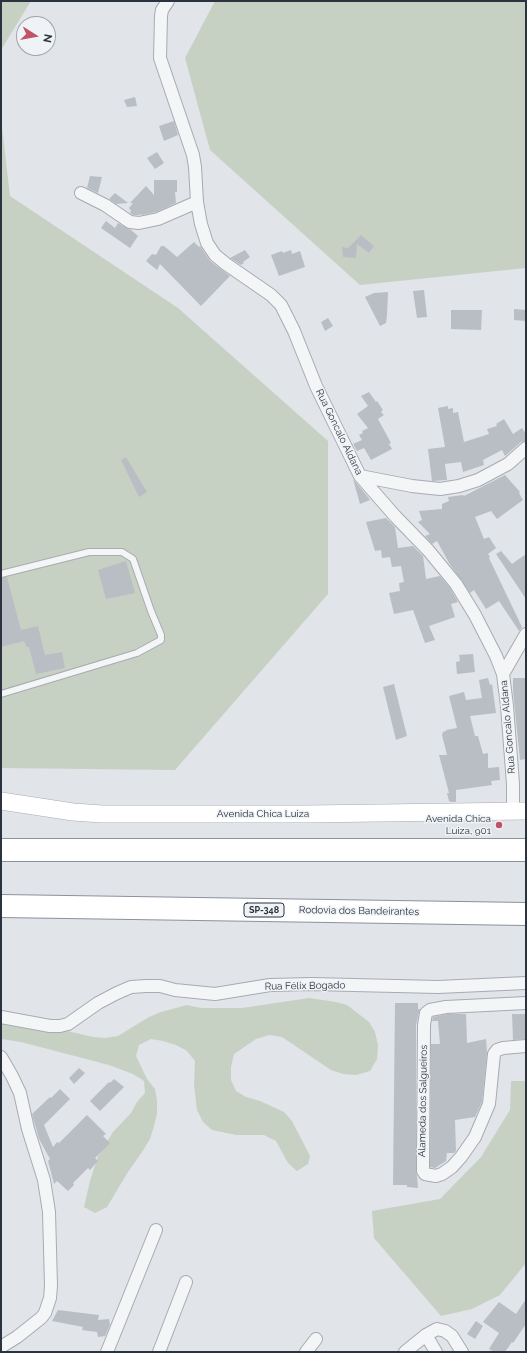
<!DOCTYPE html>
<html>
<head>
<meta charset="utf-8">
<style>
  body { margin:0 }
  #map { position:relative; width:527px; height:1353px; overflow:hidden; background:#e1e4e8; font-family:Raleway,sans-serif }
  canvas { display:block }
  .frame { position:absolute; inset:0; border:2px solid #2b333e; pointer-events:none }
  .north { position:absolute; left:16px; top:16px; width:40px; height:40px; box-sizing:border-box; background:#f0f3f6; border:1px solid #a1a6ac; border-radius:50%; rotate:101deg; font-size:11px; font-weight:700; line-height:16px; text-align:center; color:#2b333e }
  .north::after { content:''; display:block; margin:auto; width:14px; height:18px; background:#c15268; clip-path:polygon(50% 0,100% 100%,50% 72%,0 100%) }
</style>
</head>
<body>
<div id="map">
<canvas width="527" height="1353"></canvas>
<div class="frame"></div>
<div class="north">N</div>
</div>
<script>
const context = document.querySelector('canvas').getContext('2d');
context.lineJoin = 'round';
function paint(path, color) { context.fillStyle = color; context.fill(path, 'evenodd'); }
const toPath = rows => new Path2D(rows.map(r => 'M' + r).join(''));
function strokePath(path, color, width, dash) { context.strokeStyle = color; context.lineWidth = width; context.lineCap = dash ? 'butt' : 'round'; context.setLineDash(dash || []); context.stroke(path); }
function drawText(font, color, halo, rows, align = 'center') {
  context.font = font + ' Raleway,sans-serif'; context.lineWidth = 3; context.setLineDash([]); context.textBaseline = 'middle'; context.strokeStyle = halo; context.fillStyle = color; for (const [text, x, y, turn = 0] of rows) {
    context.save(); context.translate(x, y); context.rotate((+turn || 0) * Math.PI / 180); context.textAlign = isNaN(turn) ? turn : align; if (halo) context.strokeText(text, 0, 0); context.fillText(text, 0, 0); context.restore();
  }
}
paint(toPath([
  [1,1,31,1,1,50],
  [215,1,526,1,526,268,360,285,210,150,185,58],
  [1,119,10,196,178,308,328,441,328,594,175,770,1,768],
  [309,998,336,1002,347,1005,369,1022,375,1032,378,1045,377,1059,370,1071,356,1075,343,1074,331,1070,282,1037,269,1035,256,1039,234,1054,231,1067,231,1080,236,1091,246,1097,260,1101,284,1112,292,1121,310,1156,308,1164,297,1171,288,1163,276,1141,264,1135,236,1135,212,1130,203,1122,197,1110,194,1085,195,1061,187,1051,176,1045,163,1041,151,1039,139,1045,136,1056,147,1079,155,1089,157,1101,157,1114,154,1126,150,1139,142,1152,128,1172,107,1207,95,1213,84,1207,90,1181,98,1156,113,1132,131,1113,137,1102,145,1093,144,1081,133,1074,109,1065,21,1042,1,1039,1,1020,41,1025,93,1037,105,1038,118,1036,149,1017,161,1012,187,1005,201,1008,242,1008],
  [511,1081,526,1081,526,1263,500,1295,472,1309,441,1316,374,1238,372,1211,440,1199,481,1157,510,1110]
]), '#c7d1c3');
paint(toPath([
  [135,97,137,106,127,107,124,100],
  [174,121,178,135,164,141,159,126],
  [157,152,164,163,155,169,147,158],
  [90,176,102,177,98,193,87,188],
  [154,180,177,180,177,192,175,192,176,203,156,212,142,215,141,214,139,215,133,215,130,213,131,211,129,208,133,203,130,203,146,186,154,195],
  [115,193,128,203,116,204,109,199],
  [106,221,115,228,118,223,131,230,138,236,130,248,101,228],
  [361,235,374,246,369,253,357,244,356,258,343,257,342,247,348,248],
  [194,242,199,247,200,246,210,261,230,276,201,306,160,264,157,270,146,261,152,254,156,255,161,246,164,246,177,257],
  [245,250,250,257,243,262,244,263,241,265,230,258],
  [291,250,292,254,300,251,305,267,279,276,271,255,282,251,283,253],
  [424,290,427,317,417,318,413,291],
  [388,292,387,315,386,323,380,326,365,297,374,293],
  [514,309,526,310,526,321,514,320],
  [451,310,482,310,481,330,451,329],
  [328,318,333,326,325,331,321,322],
  [369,392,376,402,377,401,383,410,381,412,384,415,378,419,391,443,389,444,392,449,371,460,364,448,357,451,353,444,362,440,359,435,363,433,362,431,368,428,357,414,368,406,361,396],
  [448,406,448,409,453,408,453,413,458,412,464,442,489,434,487,429,497,426,496,424,504,419,513,434,522,428,526,434,526,441,521,442,505,456,502,450,483,460,484,465,463,472,461,462,445,464,447,480,432,481,428,449,445,447,438,408],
  [126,457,147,492,139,497,121,460],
  [505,475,520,492,519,493,523,500,497,519,491,511,475,517,484,539,489,537,496,548,488,554,490,557,489,558,522,627,519,631,499,601,486,609,474,590,470,593,449,563,437,541,432,544,425,536,430,534,418,522,422,520,419,511,442,509,442,504,449,501,448,497,463,495,464,496],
  [353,479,367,496,370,500,360,504],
  [386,518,395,527,398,548,413,546,423,556,426,579,440,576,450,588,458,602,451,604,455,617,429,626,435,640,425,643,413,610,394,614,389,593,400,591,399,583,404,582,401,566,392,567,390,557,382,558,381,550,375,551,366,522],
  [501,551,512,564,526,554,526,599,496,554],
  [126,561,135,593,106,599,98,570],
  [7,577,21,630,38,626,45,655,62,652,65,668,36,674,29,647,27,647,24,641,1,647,1,578],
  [473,654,475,672,457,674,456,662,460,661,459,655],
  [488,678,490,685,492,684,496,713,470,716,475,736,478,736,483,754,488,753,488,768,499,767,500,780,491,781,492,785,456,790,456,802,451,802,449,801,447,793,449,793,439,755,447,755,442,735,443,732,446,731,446,730,457,728,449,696,464,692,466,700,482,698,479,680],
  [513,678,526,678,526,759,520,760,513,691],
  [394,684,407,736,396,740,383,687],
  [395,1003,418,1003,418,1009,420,1009,419,1012,416,1025,416,1171,417,1176,418,1188,407,1187,407,1185,393,1185],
  [447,1014,466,1014,467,1043,486,1039,487,1053,482,1102,475,1117,455,1120,456,1151,454,1153,447,1153,446,1161,435,1168,430,1167,431,1044,440,1044,438,1021,432,1021,433,1017],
  [512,1014,526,1014,526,1039,513,1040],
  [79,1068,85,1073,74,1084,69,1078],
  [114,1079,124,1087,100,1111,90,1101,109,1082,110,1083],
  [60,1089,70,1099,44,1125,53,1147,57,1142,59,1143,87,1115,106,1134,103,1136,110,1143,95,1158,98,1161,90,1170,88,1168,73,1183,74,1185,68,1191,57,1181,54,1184,48,1161,50,1159,39,1139,32,1114,50,1097,51,1098],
  [526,1299,526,1324,513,1343,512,1342,505,1352,494,1352,489,1349,499,1333,483,1322,499,1302,516,1314],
  [58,1310,99,1315,98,1320,109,1319,110,1325,105,1336,98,1337,97,1332,82,1330,83,1327,52,1321],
  [476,1321,483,1326,475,1339,467,1334]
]), '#b9bec5');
const lane = toPath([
  [1,574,89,552,122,552,133,559,151,611,161,635,161,640,137,653,1,694]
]);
const street = toPath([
  [168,1,162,10,161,16,160,58,193,155,195,167,197,202],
  [81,193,105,205,130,222,139,223,158,219,197,202,201,224,207,243,215,255,226,264,271,295,281,305,294,331,316,386,360,476,395,516,428,550,456,584,475,615,496,656,503,674,507,706,513,784,513,810],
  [360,476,412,486,440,489,459,486,478,480,508,464,526,448],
  [503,674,526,634],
  [526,1003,446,1007,430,1010,426,1013,424,1025,423,1164,423,1171,425,1174,436,1176,442,1174,452,1167,461,1157,475,1137,489,1104,494,1054,497,1050,503,1048,526,1046],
  [1,1017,50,1026,60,1026,68,1024,98,1003,117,993,131,987,146,986,160,986,175,990,215,994,270,985,312,984,438,987,526,983],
  [1,1057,12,1076,20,1093,28,1129,44,1180,49,1212,51,1286,50,1298,45,1313,41,1318,17,1337,1,1347],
  [426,1335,436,1352],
  [107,1352,156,1230],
  [159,1352,186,1282],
  [306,1352,316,1339],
  [405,1352,426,1335,437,1329,445,1331,452,1336,462,1352]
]);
const secondary = toPath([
  [1,801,73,812,102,814,307,814,526,811]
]);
const highway = toPath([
  [1,850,526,850],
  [1,906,526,914]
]);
strokePath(lane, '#a7abb2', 8);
strokePath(street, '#a7abb2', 14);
strokePath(secondary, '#a7abb2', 18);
strokePath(highway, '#8a929d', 24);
strokePath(lane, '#f3f5f7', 6);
strokePath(street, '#f3f5f7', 12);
strokePath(secondary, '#fff', 17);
strokePath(highway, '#fff', 22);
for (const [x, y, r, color] of [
  [499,825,4,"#c15268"]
]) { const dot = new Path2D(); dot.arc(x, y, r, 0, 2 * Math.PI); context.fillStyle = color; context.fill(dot); strokePath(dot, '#f0f3f6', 1.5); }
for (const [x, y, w] of [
  [264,910,40]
]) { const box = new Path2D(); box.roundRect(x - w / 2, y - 7, w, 14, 3); context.fillStyle = '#f0f3f6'; context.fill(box); strokePath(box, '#2b333e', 1); }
drawText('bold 9px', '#2b333e', null, [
  ["SP-348",264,910]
]);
drawText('10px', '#2b333e', '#f0f3f6', [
  ["Rua Goncalo Aldana",339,432,64],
  ["Rua Goncalo Aldana",508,727,-95],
  ["Avenida Chica Luiza",263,814],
  ["Rodovia dos Bandeirantes",359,911,1],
  ["Rua Félix Bogado",305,986,-1],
  ["Alameda dos Salgueiros",423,1101,-89]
]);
drawText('10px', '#2b333e', '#f0f3f6', [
  ["Avenida Chica",491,819],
  ["Luiza, 901",491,831]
], 'right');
</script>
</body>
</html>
